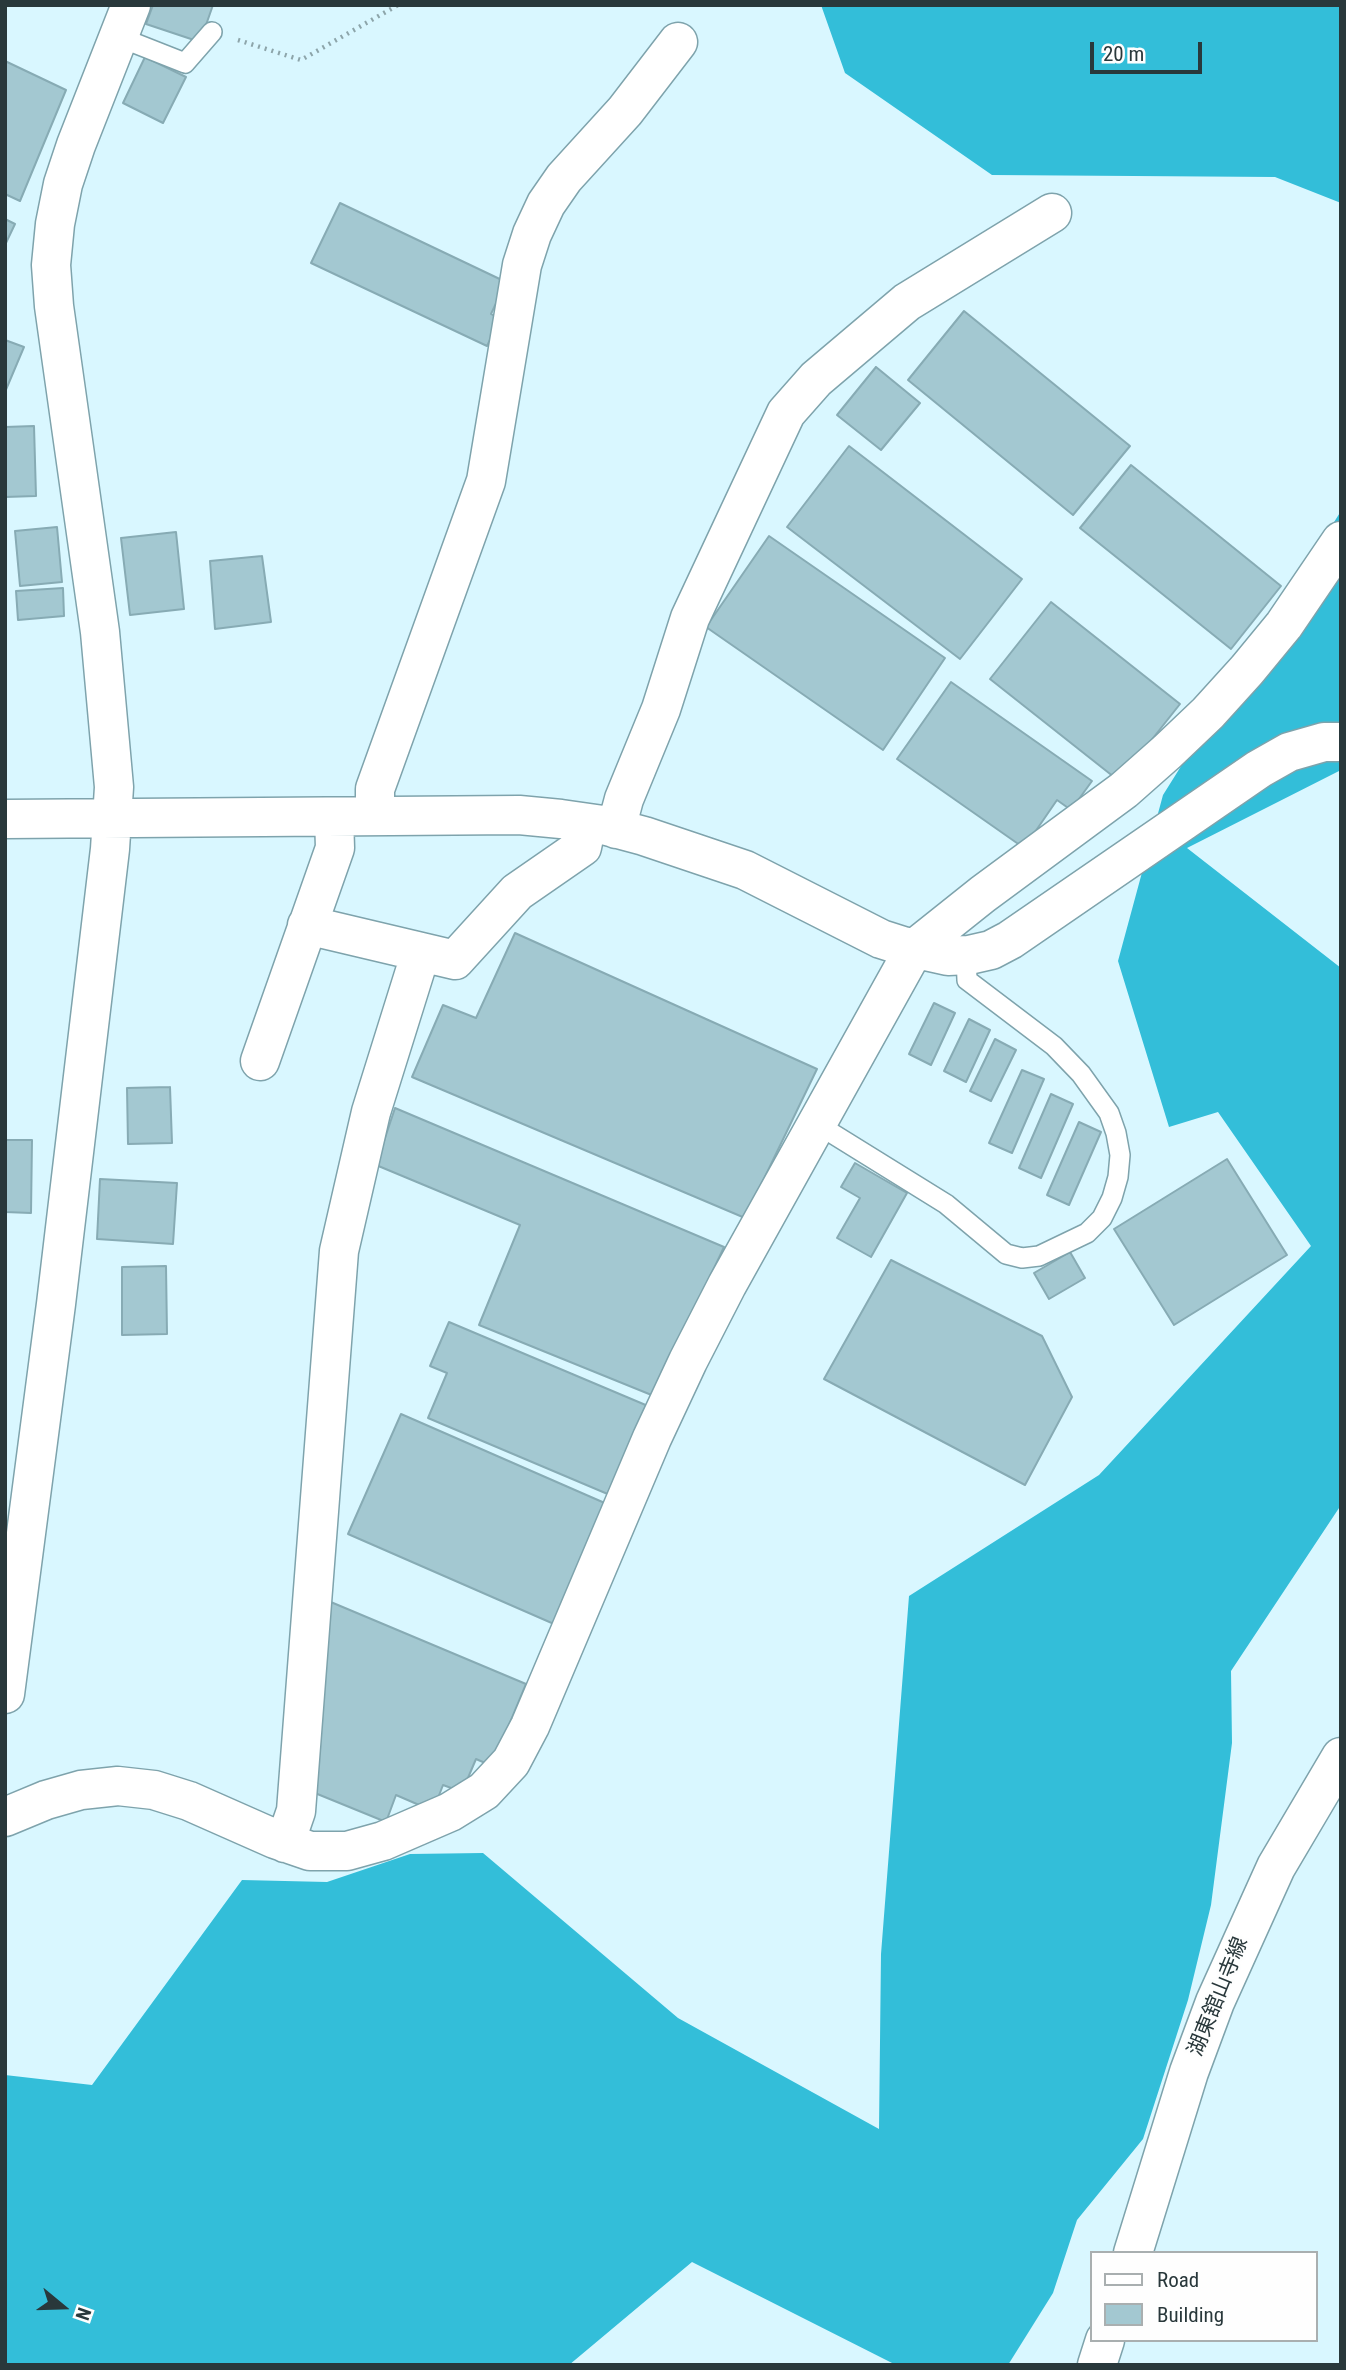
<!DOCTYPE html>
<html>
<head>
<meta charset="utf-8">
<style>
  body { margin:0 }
  #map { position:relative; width:1346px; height:2370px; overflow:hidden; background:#d9f7ff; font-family:"Roboto Condensed",sans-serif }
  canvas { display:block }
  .frame { position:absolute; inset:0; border:7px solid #29383b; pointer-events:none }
  .legend { position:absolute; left:1090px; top:2251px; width:228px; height:91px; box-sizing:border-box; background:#fefefe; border:2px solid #a9afb0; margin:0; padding:9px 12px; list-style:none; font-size:21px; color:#29383b }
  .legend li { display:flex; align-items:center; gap:14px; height:35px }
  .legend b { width:35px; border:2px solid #a9afb0 }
  .north { position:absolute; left:28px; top:2272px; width:70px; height:70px; -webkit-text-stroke:5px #fefefe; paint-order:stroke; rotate:109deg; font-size:19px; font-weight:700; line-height:28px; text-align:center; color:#29383b }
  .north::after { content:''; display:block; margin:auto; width:24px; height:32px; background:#29383b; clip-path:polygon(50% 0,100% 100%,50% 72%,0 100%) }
  .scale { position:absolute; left:1090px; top:42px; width:112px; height:32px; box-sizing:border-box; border:4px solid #29383b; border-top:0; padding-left:9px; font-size:21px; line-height:24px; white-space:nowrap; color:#29383b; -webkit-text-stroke:5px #fefefe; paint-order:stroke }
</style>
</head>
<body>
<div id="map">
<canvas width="1346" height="2370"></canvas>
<div class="frame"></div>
<ul class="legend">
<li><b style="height:9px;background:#fff"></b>Road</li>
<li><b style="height:19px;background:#a3c8d1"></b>Building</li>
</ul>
<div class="north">N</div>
<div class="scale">20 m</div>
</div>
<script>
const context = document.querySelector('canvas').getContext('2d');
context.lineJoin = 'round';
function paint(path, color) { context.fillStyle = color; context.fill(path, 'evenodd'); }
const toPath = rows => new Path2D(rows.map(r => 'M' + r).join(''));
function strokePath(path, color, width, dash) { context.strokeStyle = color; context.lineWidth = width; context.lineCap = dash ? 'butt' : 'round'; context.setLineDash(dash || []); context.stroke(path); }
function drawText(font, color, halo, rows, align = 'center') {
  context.font = font + ' "Roboto Condensed","Noto Sans JP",sans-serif'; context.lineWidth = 6; context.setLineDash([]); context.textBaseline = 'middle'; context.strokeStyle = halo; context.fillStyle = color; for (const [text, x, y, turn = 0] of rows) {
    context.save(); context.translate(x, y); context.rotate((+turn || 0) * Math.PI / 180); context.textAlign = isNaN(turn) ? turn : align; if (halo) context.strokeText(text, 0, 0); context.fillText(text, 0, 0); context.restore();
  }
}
paint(toPath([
  [821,5,1341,5,1341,203,1275,177,992,175,845,73],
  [1341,511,1341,770,1187,848,1341,968,1341,1505,1231,1671,1232,1743,1211,1905,1188,2000,1143,2139,1077,2220,1053,2293,1008,2365,896,2365,692,2262,569,2365,5,2365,5,2075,92,2085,242,1880,327,1882,410,1854,483,1853,678,2018,879,2129,881,1954,909,1596,1099,1475,1311,1246,1218,1112,1169,1127,1118,961,1163,795]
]), '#33bed9');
const building = toPath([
  [153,5,213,5,200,42,146,24,153,5],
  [145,57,186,77,163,123,123,103,145,57],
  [5,61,66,90,20,201,5,194,5,61],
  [340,203,506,282,491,314,500,319,487,346,311,263,340,203],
  [5,219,15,224,5,245,5,219],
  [964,311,1130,446,1073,515,908,380,964,311],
  [5,340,24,347,5,392,5,340],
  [876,367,920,403,881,450,837,415,876,367],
  [34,426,36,496,5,497,5,427,34,426],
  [849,446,1022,579,960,659,787,527,849,446],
  [1131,465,1281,586,1231,649,1080,528,1131,465],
  [57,527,62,582,20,586,15,531,57,527],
  [176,532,184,609,130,615,121,538,176,532],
  [769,536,945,658,883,750,706,627,769,536],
  [262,556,271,622,215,629,210,561,262,556],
  [63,588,64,616,18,620,16,591,63,588],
  [1051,602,1180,704,1119,781,990,679,1051,602],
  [951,682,1092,781,1071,810,1057,800,1024,848,897,759,951,682],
  [515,933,817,1069,745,1218,412,1077,443,1005,476,1018,515,933],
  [934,1003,955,1013,931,1065,909,1054,934,1003],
  [969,1019,990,1030,966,1082,944,1071,969,1019],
  [995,1039,1016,1050,991,1101,970,1091,995,1039],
  [1022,1070,1044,1079,1012,1153,989,1143,1022,1070],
  [170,1087,172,1143,128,1144,127,1088,170,1087],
  [1051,1094,1073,1104,1041,1178,1019,1168,1051,1094],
  [395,1108,724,1247,654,1396,479,1325,520,1225,376,1165,395,1108],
  [1079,1122,1101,1132,1069,1205,1047,1195,1079,1122],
  [5,1140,32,1140,31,1213,5,1212,5,1140],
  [1227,1159,1287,1255,1174,1325,1114,1229,1227,1159],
  [855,1163,907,1193,871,1257,837,1238,860,1198,841,1187,855,1163],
  [100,1179,177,1183,173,1244,97,1239,100,1179],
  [1070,1252,1085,1278,1049,1299,1034,1273,1070,1252],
  [891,1260,1042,1336,1072,1397,1025,1485,824,1379,891,1260],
  [166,1266,167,1334,122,1335,122,1267,166,1266],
  [449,1322,648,1406,610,1495,428,1418,447,1373,430,1366,449,1322],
  [401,1414,607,1504,554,1624,348,1534,401,1414],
  [326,1600,526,1684,492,1766,476,1759,462,1792,443,1785,433,1811,396,1795,386,1822,310,1791,326,1600]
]);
paint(building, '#a3c8d1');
strokePath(building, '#87abb4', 2);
const service = toPath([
  [119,37,185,63,212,32],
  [817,1124,946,1204,1006,1254,1022,1258,1039,1256,1087,1233,1102,1218,1112,1198,1118,1177,1120,1155,1116,1133,1109,1113,1081,1074,1054,1046,967,980,966,955]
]);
const minor = toPath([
  [375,816,375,789,486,481,522,265,532,234,546,204,564,178,625,111,678,42],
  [5,819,519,815,561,819,603,825,644,836,745,870,881,939,903,946,948,956,969,955,991,950,1010,940,1259,769,1289,752,1324,742,1341,742],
  [616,829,624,799,661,709,690,618,786,413,816,379,907,302,1052,213],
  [307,925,455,960,517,892,582,847,587,823],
  [260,1061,335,848,334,817],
  [5,1694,56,1304,110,849,114,787,100,632,54,306,51,265,55,224,63,184,76,145,131,5],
  [5,1817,46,1800,81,1790,118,1786,154,1790,189,1801,275,1839,310,1851,347,1851,383,1841,450,1812,484,1791,511,1762,530,1726,652,1438,688,1361,727,1285,914,949,983,894,1124,790,1167,752,1208,713,1247,670,1284,625,1341,541],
  [285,1843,296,1811,339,1251,371,1112,421,952]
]);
const secondary = toPath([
  [1133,2253,1189,2072,1215,2002,1276,1867,1341,1757],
  [1097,2365,1105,2340]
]);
strokePath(service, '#7ea3ac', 22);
strokePath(minor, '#7ea3ac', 41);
strokePath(secondary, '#7ea3ac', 41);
strokePath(toPath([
  [238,40,301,60,398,5]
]), '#8da5aa', 4.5, [2, 5]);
strokePath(service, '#fff', 19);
strokePath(minor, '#fff', 38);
strokePath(secondary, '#fff', 38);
drawText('21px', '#29383b', '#fefefe', [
  ["湖東舘山寺線",1219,1997,-68]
]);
</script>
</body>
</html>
